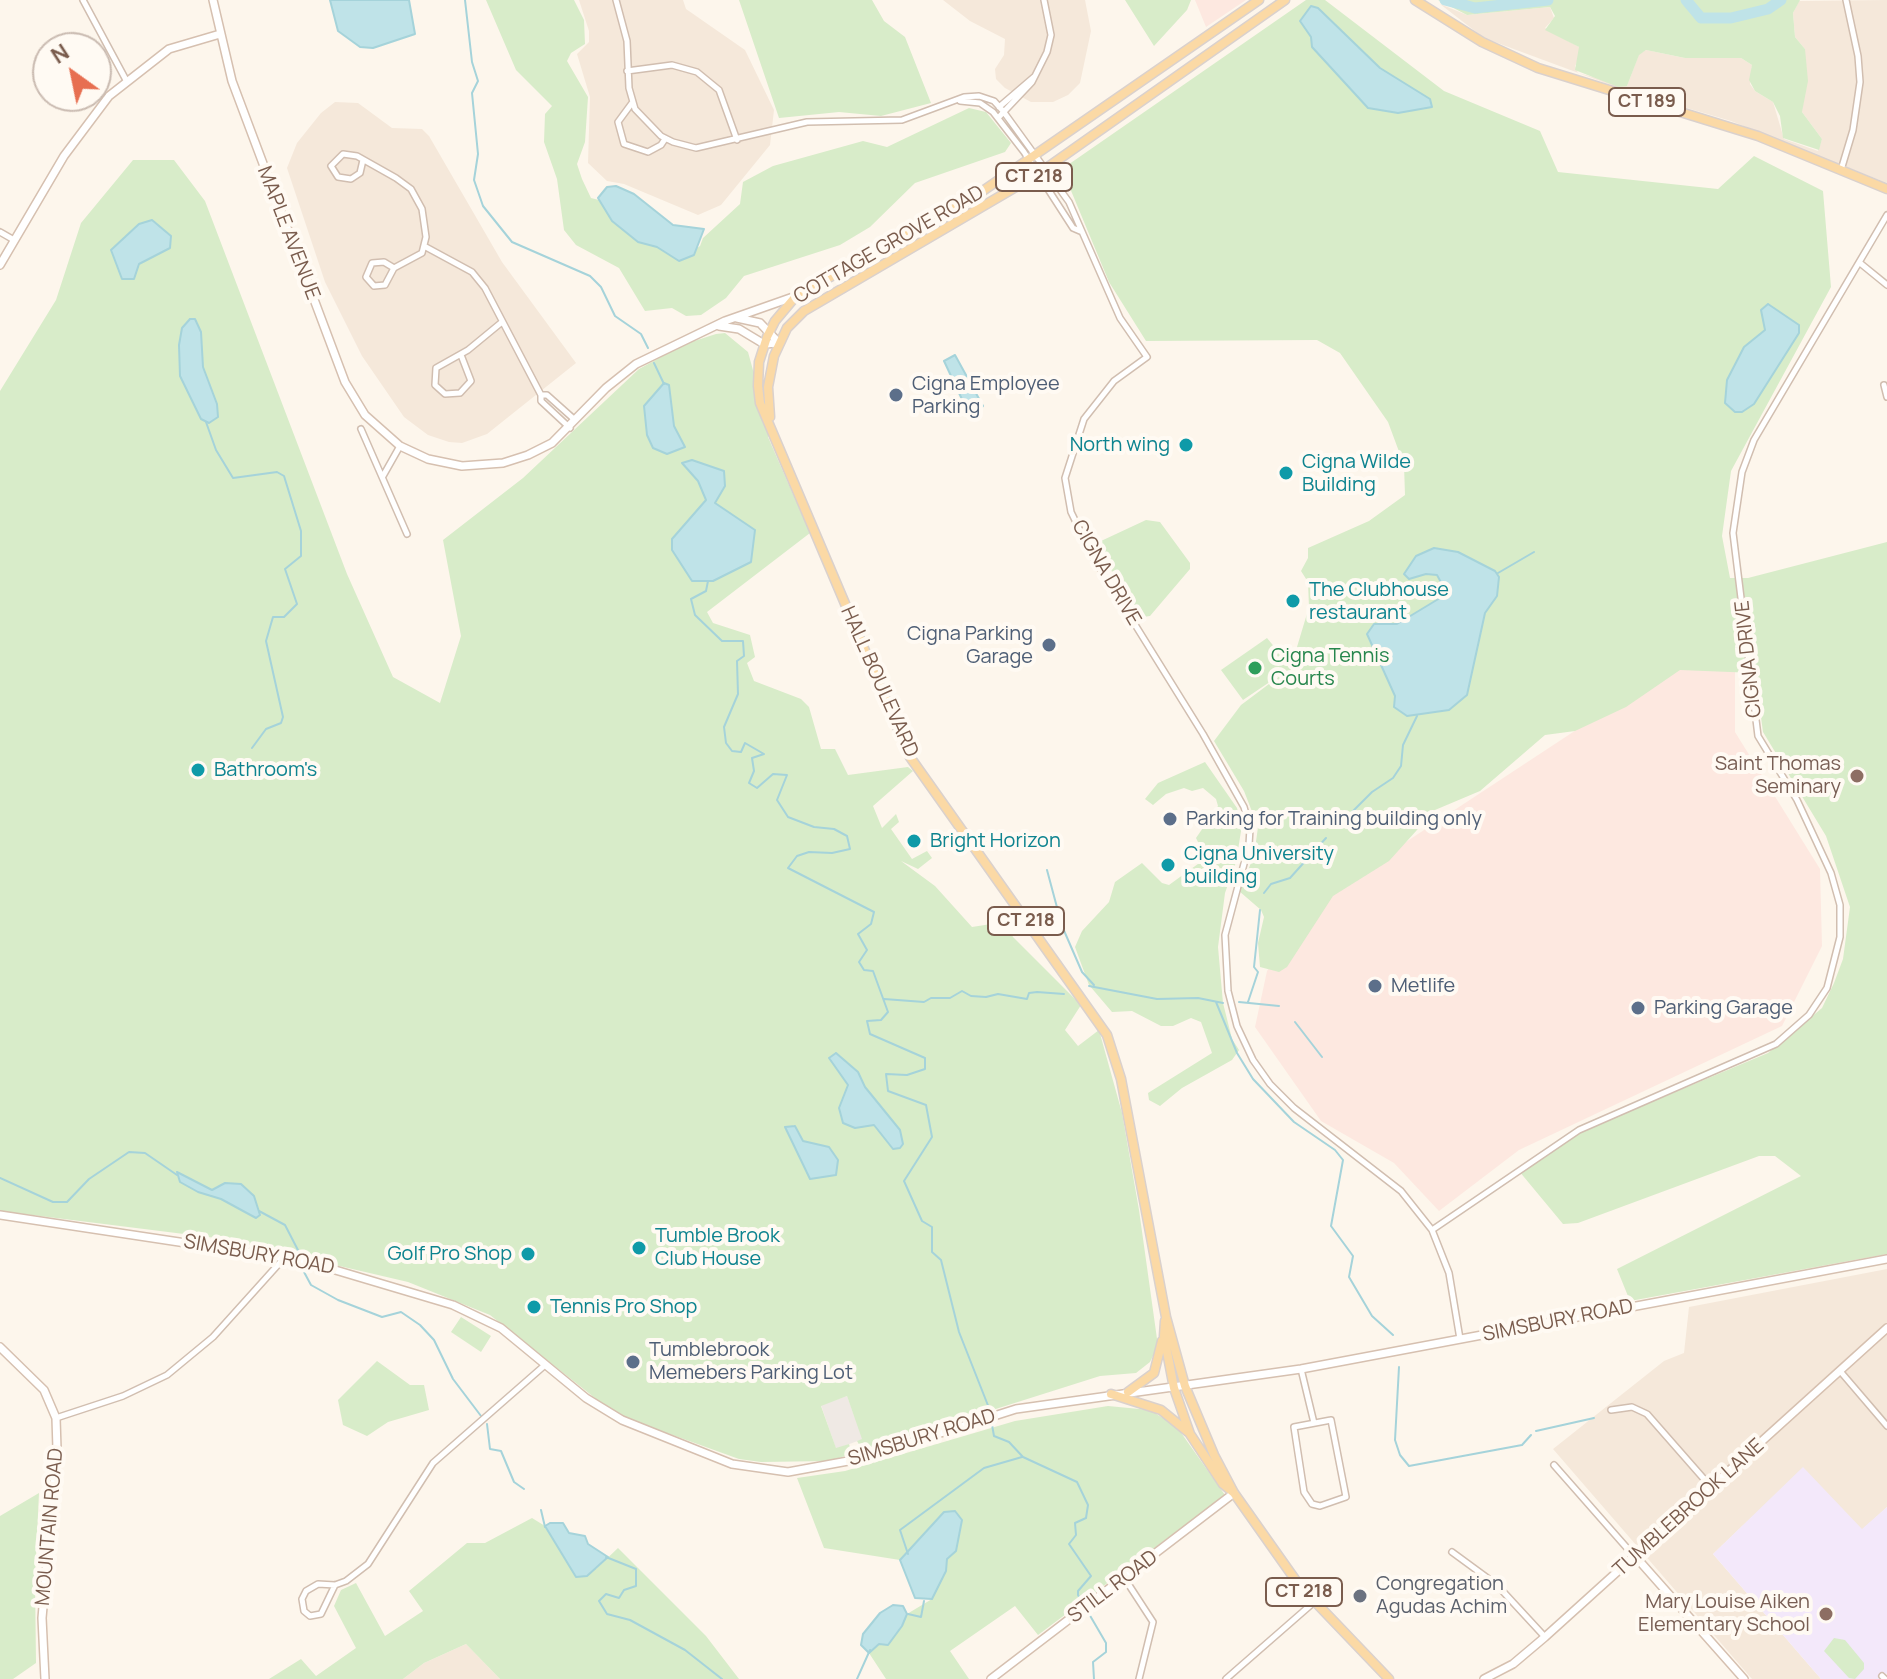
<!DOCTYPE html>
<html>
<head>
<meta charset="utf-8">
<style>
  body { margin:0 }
  #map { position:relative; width:1887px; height:1679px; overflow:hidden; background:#fdf6ec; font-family:Manrope,sans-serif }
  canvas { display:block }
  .north { position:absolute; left:32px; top:32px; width:80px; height:80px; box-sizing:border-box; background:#fffaf3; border:2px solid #cabbb1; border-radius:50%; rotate:327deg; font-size:22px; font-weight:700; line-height:32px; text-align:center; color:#7a5c4d }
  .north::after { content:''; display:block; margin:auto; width:28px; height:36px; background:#e76f51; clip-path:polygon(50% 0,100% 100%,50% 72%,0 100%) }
</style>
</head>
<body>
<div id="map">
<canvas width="1887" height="1679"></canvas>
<div class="north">N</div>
</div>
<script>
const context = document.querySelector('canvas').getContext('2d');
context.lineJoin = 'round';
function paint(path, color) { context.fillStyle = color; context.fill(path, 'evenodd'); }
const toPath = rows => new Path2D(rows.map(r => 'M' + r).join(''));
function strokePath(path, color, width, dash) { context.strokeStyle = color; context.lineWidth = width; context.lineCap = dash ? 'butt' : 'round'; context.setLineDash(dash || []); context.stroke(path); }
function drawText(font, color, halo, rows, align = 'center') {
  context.font = font + ' Manrope,sans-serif'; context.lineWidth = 8; context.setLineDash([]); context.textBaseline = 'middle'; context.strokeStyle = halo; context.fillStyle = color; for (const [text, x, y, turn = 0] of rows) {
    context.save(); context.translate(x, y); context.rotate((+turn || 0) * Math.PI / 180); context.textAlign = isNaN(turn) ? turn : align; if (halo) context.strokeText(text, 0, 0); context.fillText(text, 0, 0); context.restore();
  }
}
paint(toPath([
  [579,0,683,0,686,9,745,50,774,110,770,145,721,205,698,215,624,184,607,181,588,163,590,97,577,54,589,42,589,31],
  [943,0,1085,0,1091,31,1080,83,1068,95,1053,102,1031,102,1005,88,996,79,995,69,1004,55,1005,39,970,21],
  [1887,0,1887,183,1731,121,1619,88,1484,38,1440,4,1467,15,1550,7,1554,18,1545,28,1579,47,1581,55,1575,66,1578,73,1627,86,1639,54,1646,50,1685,58,1741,58,1752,65,1750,84,1755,91,1773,102,1784,139,1818,151,1822,139,1802,112,1805,49,1795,37,1793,13,1799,1],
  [335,102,358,103,392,128,422,129,429,136,502,262,576,363,487,434,462,443,449,442,428,435,404,417,362,356,325,282,287,168,297,143,321,113],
  [1887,1269,1887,1507,1862,1530,1753,1516,1713,1554,1821,1679,1752,1679,1553,1449,1664,1361,1684,1353,1689,1307],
  [466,1644,500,1679,403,1679,424,1663]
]), '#f5e8da');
paint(toPath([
  [1195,0,1246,0,1206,27],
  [1675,665,1735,670,1735,732,1820,869,1822,946,1782,1026,1519,1150,1439,1211,1394,1163,1321,1121,1255,1027,1267,971,1341,868,1383,857]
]), '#fde8e0');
paint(toPath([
  [847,1396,863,1439,836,1449,821,1405]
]), '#efe9e4');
paint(toPath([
  [1803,1467,1862,1529,1887,1507,1887,1673,1881,1679,1821,1679,1713,1554]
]), '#f3e8fa');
paint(toPath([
  [486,0,574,0,584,20,585,44,571,53,567,61,588,97,585,142,577,164,582,179,591,198,599,200,607,209,612,221,638,242,657,247,679,261,700,246,703,238,740,204,743,182,773,166,863,141,887,147,969,108,986,112,1011,143,1005,152,915,183,870,227,840,245,744,276,726,298,701,315,686,316,672,308,645,311,619,268,576,245,564,230,557,179,544,142,545,114,552,106,516,70],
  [739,0,872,0,884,21,905,37,931,103,881,116,839,112,779,118],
  [1125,0,1191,0,1187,10,1154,46],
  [1306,0,1325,0,1444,91,1540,131,1558,172,1718,189,1754,156,1823,191,1831,287,1731,471,1722,536,1730,578,1748,578,1887,542,1887,1254,1630,1301,1617,1269,1801,1176,1775,1156,1759,1156,1578,1223,1563,1224,1519,1171,1587,1129,1768,1053,1822,1008,1834,983,1843,959,1850,907,1826,836,1763,732,1755,673,1680,670,1626,707,1575,731,1545,735,1480,791,1435,810,1389,861,1333,896,1287,967,1279,972,1260,967,1258,943,1264,917,1261,910,1239,891,1254,856,1258,827,1244,791,1214,741,1241,705,1289,669,1243,700,1221,670,1267,638,1291,667,1309,607,1308,582,1301,571,1308,558,1308,548,1369,521,1405,495,1404,465,1388,422,1340,353,1317,340,1146,341,1109,282,1062,169],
  [1438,0,1800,0,1793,13,1795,37,1805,49,1808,81,1802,112,1822,139,1819,150,1783,138,1780,116,1773,102,1755,91,1749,80,1752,65,1741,58,1685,58,1646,50,1639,55,1627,86,1618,87,1575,70,1579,47,1545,30,1555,16,1550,7,1467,15],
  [133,160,174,160,205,201,347,574,393,677,440,703,461,636,443,540,523,478,639,369,685,344,716,334,725,333,748,352,770,432,768,437,810,533,707,612,713,623,750,635,755,657,747,663,754,681,801,699,809,707,821,749,835,749,848,775,908,767,913,771,873,806,882,828,896,814,899,822,891,829,912,859,927,851,932,858,918,869,901,861,935,886,972,927,991,924,1002,916,1013,937,1081,1005,1065,1030,1078,1046,1099,1030,1122,1113,1139,1210,1158,1346,1150,1362,1136,1373,1100,1376,863,1451,857,1441,862,1439,847,1396,821,1406,836,1448,849,1444,852,1454,828,1461,761,1462,739,1459,631,1420,600,1402,490,1315,408,1282,224,1239,0,1211,0,391,56,300,81,223],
  [1146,520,1160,522,1190,563,1190,569,1150,616,1143,617,1138,615,1098,548,1101,541],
  [1205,762,1237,808,1242,825,1236,862,1225,893,1218,947,1223,1003,1232,1039,1239,1050,1232,1060,1182,1088,1160,1106,1149,1100,1148,1093,1212,1053,1201,1022,1191,1018,1173,1026,1161,1026,1132,1011,1112,1012,1089,985,1075,947,1082,931,1109,902,1115,882,1142,863,1162,883,1169,885,1202,861,1203,852,1196,838,1218,806,1216,799,1203,788,1192,791,1184,788,1166,794,1153,805,1145,799,1158,783],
  [461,1317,491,1336,481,1352,451,1332],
  [377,1361,410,1385,424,1385,429,1410,388,1422,367,1436,343,1425,338,1400],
  [1108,1406,1150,1410,1177,1427,1225,1495,1038,1635,1015,1606,950,1651,969,1679,886,1679,869,1653,902,1626,907,1614,932,1599,946,1571,947,1559,956,1551,956,1539,944,1512,900,1560,824,1548,797,1478,845,1471,1015,1421],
  [39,1493,35,1579,36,1663,13,1679,0,1679,0,1516],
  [532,1518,545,1526,570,1566,596,1569,618,1548,706,1636,739,1679,500,1679,466,1644,424,1663,403,1679,269,1679,301,1659,316,1676,356,1648,334,1606,341,1590,356,1583,385,1636,423,1611,409,1591,467,1543,485,1543],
  [1834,1638,1845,1640,1864,1663,1864,1669,1855,1679,1849,1678,1824,1651]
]), '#d8ecc9');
const water = toPath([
  [330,0,409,0,415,34,373,48,360,47,338,31,330,0],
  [1311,6,1318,8,1380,68,1430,99,1432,107,1398,113,1368,108,1312,47,1311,37,1300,21,1311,6],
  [616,186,634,194,673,225,704,229,694,255,679,261,657,247,638,242,612,221,598,198,607,187,616,186],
  [152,220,171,236,170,248,139,264,134,279,122,279,111,250,139,224,152,220],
  [1768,304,1799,325,1799,333,1754,404,1742,412,1735,412,1725,403,1727,380,1744,347,1765,330,1761,310,1768,304],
  [190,319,195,319,201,332,203,367,217,404,218,417,209,423,201,419,180,376,179,345,182,328,190,319],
  [955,355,983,406,979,410,967,410,944,361,955,355],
  [664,383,669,385,674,426,685,447,667,454,653,448,647,435,644,406,664,383],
  [692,460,724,471,725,486,715,503,755,530,751,562,713,581,692,581,672,550,672,539,706,500,698,481,682,463,692,460],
  [1434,548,1458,552,1495,571,1499,577,1497,596,1485,613,1467,695,1449,710,1407,716,1394,707,1395,696,1367,634,1374,624,1397,624,1440,598,1443,586,1437,575,1426,574,1409,579,1404,574,1416,556,1434,548],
  [836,1053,858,1072,865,1087,900,1130,903,1144,900,1148,893,1149,874,1125,855,1128,843,1123,839,1108,848,1085,829,1058,836,1053],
  [795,1126,803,1141,829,1147,838,1160,836,1175,810,1179,785,1127,795,1126],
  [177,1172,212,1190,225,1183,241,1184,254,1196,260,1215,256,1218,221,1199,198,1192,180,1182,177,1172],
  [955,1511,962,1520,956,1551,947,1559,946,1571,932,1599,915,1598,900,1560,944,1512,955,1511],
  [550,1523,563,1523,569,1533,585,1536,588,1544,608,1557,587,1576,576,1577,545,1526,550,1523],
  [893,1605,903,1606,907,1614,902,1626,888,1645,879,1644,869,1653,861,1645,863,1634,880,1613,893,1605]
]);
paint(water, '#bfe3e8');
strokePath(water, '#a5d3da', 2);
strokePath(toPath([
  [465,0,472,62,478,81,472,93,478,154,474,180,483,206,512,242,590,276,601,287,615,316,641,334,648,348],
  [654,363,664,384],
  [206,422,216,450,233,478,277,472,284,476,301,531,301,556,285,569,297,604,284,617,273,617,266,641,283,717,281,723,266,729,252,748],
  [1498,573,1534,552],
  [708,581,706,591,691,599,695,615,722,641,743,641,744,656,737,661,738,694,724,727,726,743,732,751,741,752,745,743,764,754,752,758,754,771,749,783,757,788,773,774,787,775,777,800,788,817,814,827,834,829,847,836,850,849,832,853,809,852,797,856,788,868,874,912,871,924,858,934,867,950,859,962,864,970,873,971,888,1012,881,1020,867,1021,870,1034,925,1058,925,1069,907,1075,886,1074,888,1091,926,1105,932,1137,904,1181,922,1221,932,1227,932,1252,941,1260,959,1332,989,1408],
  [1341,823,1372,792,1393,778,1401,766,1403,745,1417,716],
  [1047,870,1062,926,1082,972,1094,985],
  [1264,893,1271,884,1290,878,1326,838],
  [1089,986,1157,999,1198,998,1223,1003],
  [884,999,924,1002,931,998,950,998,962,991,971,996,986,997,998,994,1027,999,1029,993,1037,992,1064,994],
  [1216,1002,1237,1053,1253,1079,1294,1122,1335,1150,1343,1160,1331,1226,1353,1256,1349,1277,1372,1316,1393,1335],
  [1239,1002,1279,1006],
  [1248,1002,1258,972,1254,967,1260,910],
  [1295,1022,1322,1057],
  [0,1178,53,1202,67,1202,89,1179,129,1152,145,1153,177,1175],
  [259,1211,285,1225,300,1254],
  [304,1272,311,1285,338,1300,382,1317,401,1312,420,1325,434,1340,453,1379,481,1416],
  [1399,1367,1395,1440,1400,1455,1409,1466,1522,1445,1531,1435],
  [487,1424,490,1449,501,1451,514,1482,524,1489],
  [992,1425,994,1436,1009,1442,1023,1457,1077,1482,1088,1505,1086,1518,1075,1523,1076,1535,1069,1544,1091,1576,1078,1591,1078,1595,1106,1643,1106,1652,1093,1662,1094,1679],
  [1536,1431,1594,1418],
  [541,1510,545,1527],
  [908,1554,900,1530,984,1468,1022,1457],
  [606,1557,636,1569,636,1586,624,1590,619,1598,606,1594,599,1601,607,1614,630,1620,685,1650,722,1679],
  [908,1614,921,1617,924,1601],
  [857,1679,870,1650]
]), '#a5d3da', 2);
strokePath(toPath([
  [1445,0,1475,8,1548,0],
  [1686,0,1701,18,1731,18,1768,9,1781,0]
]), '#bfe3e8', 11);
const street = toPath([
  [83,0,126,80],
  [616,0,627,41,629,88,635,109,661,136,673,142,696,148,807,122,902,120,964,97,979,96,994,101,1003,111,1069,202,1120,318,1147,357,1114,381,1084,419,1065,478,1071,512,1093,557,1203,734,1244,807,1250,828,1249,845,1225,935,1228,991,1237,1026,1253,1060,1270,1084,1294,1108,1401,1191,1432,1230,1449,1273,1460,1339],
  [627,71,672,65,697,72,719,90,737,140],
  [960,101,980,103,993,112,1024,152,1073,228,1080,231],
  [632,103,618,122,624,144,648,152,661,145,665,139],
  [999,107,1034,77],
  [998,118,1032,82,1047,52,1051,35,1044,0],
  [363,160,360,173,351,179,338,177,331,166,343,154,357,156,396,178,411,189,422,209,426,237,422,253,394,268,385,285,374,286,366,277,372,263,384,262,394,268],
  [1841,170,1853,130,1860,82,1858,56,1846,0],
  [0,232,14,240],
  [424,246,472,272,485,288,541,395],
  [1860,263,1887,285],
  [461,355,471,381,460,393,445,394,435,385,436,368,468,350,502,322],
  [1884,385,1887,397],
  [570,428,541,401,541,395,547,395,575,420],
  [361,429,407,534],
  [383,476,400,446],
  [1432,1230,1579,1130,1776,1044,1809,1015,1827,988,1840,937,1840,905,1831,873,1797,800,1758,736,1733,533,1742,472,1754,440,1887,215],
  [1301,1369,1314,1423],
  [1840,1371,1887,1426],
  [1611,1410,1632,1407,1647,1414,1711,1487],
  [56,1418,123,1396,167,1375,213,1337,285,1257],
  [1331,1420,1346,1497,1320,1506,1312,1504,1304,1492,1294,1427,1331,1420],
  [1554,1465,1634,1556],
  [1452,1552,1497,1585,1545,1637],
  [1125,1579,1153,1622,1139,1679],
  [335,1585,321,1614,310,1616,304,1611,302,1599,306,1591,318,1584,335,1585,346,1581,368,1564,433,1463,545,1365],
  [1882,1676,1885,1679],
  [1226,1679,1313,1603]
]);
const secondary = toPath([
  [213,0,232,81,345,382,365,415,400,446,428,459,462,466,503,463,528,455,552,443,606,388,636,364,725,321,796,296],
  [0,265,64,156,109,96,169,49,220,34],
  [737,318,760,323,779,343],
  [719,326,739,329,764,344,779,343],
  [0,1215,305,1261,453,1305,501,1328,586,1398,622,1420,732,1464,788,1472,859,1459,1016,1409,1301,1369,1887,1259],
  [0,1347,44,1390,56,1418,57,1449,42,1618,45,1679],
  [1635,1556,1744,1679],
  [991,1679,1234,1493],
  [1484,1679,1513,1664,1545,1637,1887,1328]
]);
const primary = toPath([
  [1259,0,974,197,796,296,775,321,767,337,759,362,758,386,760,403,910,757,1107,1035,1121,1079,1166,1317,1185,1386,1214,1455,1234,1493,1299,1585,1389,1679],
  [1415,0,1482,42,1538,68,1758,136,1887,189],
  [770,417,768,387,774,356,787,328,804,311,1038,174,1285,0],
  [1165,1321,1164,1336,1174,1388,1190,1434,1223,1484,1234,1493],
  [1128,1392,1154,1373,1162,1341],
  [1111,1394,1161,1410,1188,1432]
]);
strokePath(street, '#d1beb0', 8);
strokePath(secondary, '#d6c0b0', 10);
strokePath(primary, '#dad1cd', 11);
strokePath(street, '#fff', 5);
strokePath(secondary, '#fff', 7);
strokePath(primary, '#fbd9a5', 8);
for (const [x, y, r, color] of [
  [896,395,8,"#5c6f8a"],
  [1186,445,8,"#0f9aa8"],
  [1286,473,8,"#0f9aa8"],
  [1293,601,8,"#0f9aa8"],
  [1049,645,8,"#5c6f8a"],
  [1255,668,8,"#2e9e5b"],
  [198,770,8,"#0f9aa8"],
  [1857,776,8,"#8d6e63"],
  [1170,819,8,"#5c6f8a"],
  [914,841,8,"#0f9aa8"],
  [1168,865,8,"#0f9aa8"],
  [1375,986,8,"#5c6f8a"],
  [1638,1008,8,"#5c6f8a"],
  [639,1248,8,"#0f9aa8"],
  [528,1254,8,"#0f9aa8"],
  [534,1307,8,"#0f9aa8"],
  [633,1362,8,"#5c6f8a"],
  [1360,1596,8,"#6b7280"],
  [1826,1614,8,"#8d6e63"]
]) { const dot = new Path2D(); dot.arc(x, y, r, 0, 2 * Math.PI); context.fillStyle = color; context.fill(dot); strokePath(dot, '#fffaf3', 3); }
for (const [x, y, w] of [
  [1647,102,76],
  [1034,177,76],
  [1026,921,76],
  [1304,1592,76]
]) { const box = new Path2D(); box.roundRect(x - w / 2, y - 14, w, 28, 6); context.fillStyle = '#fffaf3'; context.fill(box); strokePath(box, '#7a5c4d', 2); }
drawText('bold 18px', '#7a5c4d', null, [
  ["CT 189",1647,102],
  ["CT 218",1034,177],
  ["CT 218",1026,921],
  ["CT 218",1304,1592]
]);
drawText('20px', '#7a5c4d', '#fffaf3', [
  ["MAPLE AVENUE",288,233,69],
  ["COTTAGE GROVE ROAD",889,245,-30],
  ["CIGNA DRIVE",1106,573,60],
  ["CIGNA DRIVE",1749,659,-96],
  ["HALL BOULEVARD",879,682,66],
  ["SIMSBURY ROAD",259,1255,10],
  ["SIMSBURY ROAD",1558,1321,-11],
  ["SIMSBURY ROAD",922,1438,-17],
  ["TUMBLEBROOK LANE",1689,1508,-42],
  ["MOUNTAIN ROAD",50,1527,-85],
  ["STILL ROAD",1113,1587,-37]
]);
drawText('20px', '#4e5e75', '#fffaf3', [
  ["Cigna Employee",912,384],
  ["Parking",912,407],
  ["Cigna Parking",1033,634,"right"],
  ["Garage",1033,657,"right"],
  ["Parking for Training building only",1186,819],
  ["Metlife",1391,986],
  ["Parking Garage",1654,1008],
  ["Tumblebrook",649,1350],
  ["Memebers Parking Lot",649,1373]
], 'left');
drawText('20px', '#0d838f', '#fffaf3', [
  ["North wing",1170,445,"right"],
  ["Cigna Wilde",1302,462],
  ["Building",1302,485],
  ["The Clubhouse",1309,590],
  ["restaurant",1309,613],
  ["Bathroom's",214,770],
  ["Bright Horizon",930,841],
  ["Cigna University",1184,854],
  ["building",1184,877],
  ["Tumble Brook",655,1236],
  ["Club House",655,1259],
  ["Golf Pro Shop",512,1254,"right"],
  ["Tennis Pro Shop",550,1307]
], 'left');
drawText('20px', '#27864d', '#fffaf3', [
  ["Cigna Tennis",1271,656],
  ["Courts",1271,679]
], 'left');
drawText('20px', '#785e54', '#fffaf3', [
  ["Saint Thomas",1841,764],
  ["Seminary",1841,787],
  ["Mary Louise Aiken",1810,1602],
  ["Elementary School",1810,1625]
], 'right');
drawText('20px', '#5b616d', '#fffaf3', [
  ["Congregation",1376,1584],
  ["Agudas Achim",1376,1607]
], 'left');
</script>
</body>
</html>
